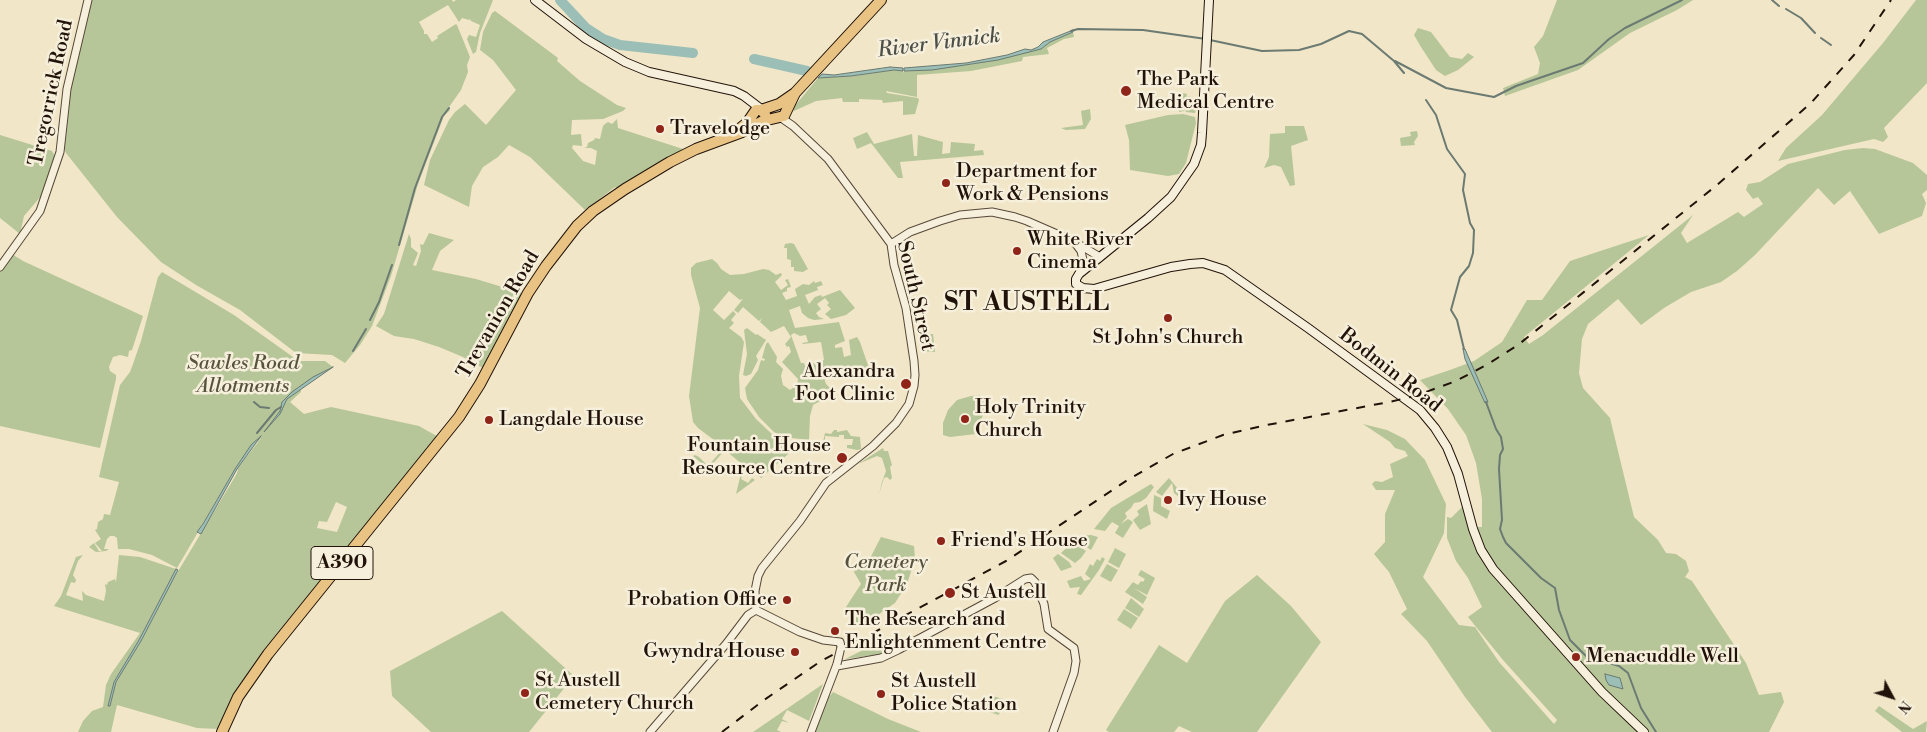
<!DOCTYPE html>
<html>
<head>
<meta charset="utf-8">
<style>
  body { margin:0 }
  #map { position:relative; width:1927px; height:732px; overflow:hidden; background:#f1e6c7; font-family:"Libre Bodoni",serif }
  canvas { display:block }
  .north { position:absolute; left:1867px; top:672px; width:50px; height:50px; -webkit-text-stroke:4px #f6efdb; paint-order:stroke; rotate:130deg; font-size:14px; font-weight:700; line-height:20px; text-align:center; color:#22130a }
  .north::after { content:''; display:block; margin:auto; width:18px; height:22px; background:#22130a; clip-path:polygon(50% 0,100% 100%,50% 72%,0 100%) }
</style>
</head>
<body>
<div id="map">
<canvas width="1927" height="732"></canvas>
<div class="north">N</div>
</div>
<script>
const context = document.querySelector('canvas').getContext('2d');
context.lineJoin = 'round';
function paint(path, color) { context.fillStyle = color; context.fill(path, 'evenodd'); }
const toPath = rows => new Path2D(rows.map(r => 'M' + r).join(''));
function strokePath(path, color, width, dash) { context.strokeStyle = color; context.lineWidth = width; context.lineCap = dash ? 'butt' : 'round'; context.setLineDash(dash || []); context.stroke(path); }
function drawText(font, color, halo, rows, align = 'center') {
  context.font = font + ' "Libre Bodoni",serif'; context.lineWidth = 5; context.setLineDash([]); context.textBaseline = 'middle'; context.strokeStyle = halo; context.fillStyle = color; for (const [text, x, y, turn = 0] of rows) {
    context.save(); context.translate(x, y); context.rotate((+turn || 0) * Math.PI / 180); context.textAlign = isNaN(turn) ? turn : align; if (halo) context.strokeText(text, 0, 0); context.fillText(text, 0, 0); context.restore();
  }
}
paint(toPath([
  [91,0,452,0,453,2,456,0,493,0,480,33,476,52,473,54,467,39,469,35,476,37,480,25,471,21,470,19,469,20,462,18,459,22,448,5,419,22,424,31,424,34,427,34,432,42,438,38,437,36,456,24,457,25,470,57,467,65,468,72,461,90,449,107,450,110,444,116,418,184,391,276,372,326,360,345,345,363,332,355,296,353,240,310,196,285,161,262,117,217,66,153,64,149,70,91],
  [1557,0,1693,0,1677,10,1630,33,1578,70,1505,96,1503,88,1538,74,1540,63,1534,47,1543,36],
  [1916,0,1927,0,1927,83,1884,128,1888,137,1883,142,1874,139,1778,161,1786,148,1822,115,1883,43],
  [495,11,558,58,557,61,580,81,617,105,626,108,623,111,603,119,572,120,571,135,581,134,582,146,573,145,572,148,583,161,595,165,597,151,591,148,584,148,587,147,588,143,594,140,595,138,600,139,603,126,605,124,608,122,612,124,617,119,618,128,683,149,617,189,615,187,585,210,530,157,509,145,498,157,483,167,472,186,469,207,424,185,430,160,449,120,455,112,465,104,486,125,516,90,493,60,480,50,483,32,492,13],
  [1418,28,1431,32,1450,57,1462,59,1468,53,1474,57,1458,70,1445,76,1436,70,1421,47,1414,35],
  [1073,32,1074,37,1064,39,1047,48,1049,54,1023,57,1022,61,971,71,917,75,917,97,886,91,887,93,918,98,919,100,915,114,903,115,903,101,883,103,882,100,859,99,859,102,843,102,842,98,816,101,794,111,793,108,818,78,851,76,894,70,903,71,903,73,904,71,973,64,1041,49,1050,42],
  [1178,92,1187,94,1185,106,1188,96,1198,100,1195,113,1186,112,1185,108,1184,111,1179,112],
  [1090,109,1091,119,1085,129,1066,130,1061,128,1083,125,1081,111],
  [1183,114,1195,117,1196,123,1186,163,1179,174,1168,176,1130,170,1129,140,1125,125,1168,115],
  [1285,126,1304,126,1308,140,1291,146,1295,185,1290,186,1281,167,1274,165,1264,168,1269,157,1270,134,1285,133],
  [1417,131,1418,136,1414,142,1415,145,1401,146,1400,138,1411,136,1410,132],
  [867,132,874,144,912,134,914,156,917,156,918,135,943,142,942,154,950,153,951,142,975,144,974,151,983,150,984,155,900,162,903,178,898,178,871,143,857,149,853,138],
  [0,135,52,151,56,158,42,195,24,216,20,234,0,218],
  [1863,148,1875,149,1913,163,1927,175,1927,190,1922,194,1926,203,1922,216,1879,234,1850,191,1834,205,1818,188,1755,255,1737,271,1721,282,1691,292,1664,308,1641,325,1618,299,1588,324,1582,339,1579,373,1583,388,1610,418,1634,517,1658,540,1666,553,1676,554,1686,561,1689,571,1685,577,1692,581,1746,663,1759,695,1781,692,1784,702,1769,732,1492,732,1465,697,1427,641,1401,614,1407,609,1389,572,1374,554,1385,542,1385,514,1395,490,1376,490,1372,484,1375,481,1382,482,1393,477,1390,464,1408,456,1405,451,1395,448,1390,442,1363,424,1387,430,1405,439,1425,460,1446,504,1444,533,1423,577,1459,625,1475,627,1499,662,1554,724,1557,720,1503,660,1468,617,1482,607,1468,578,1456,561,1447,538,1447,517,1451,518,1466,503,1473,527,1482,527,1482,499,1476,463,1466,435,1448,409,1420,380,1450,370,1474,361,1502,342,1527,300,1542,300,1570,261,1649,235,1524,337,1529,344,1543,335,1693,215,1681,233,1687,243,1738,212,1744,217,1763,204,1758,197,1753,199,1746,190,1748,184,1760,182,1788,164,1845,150],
  [429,233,454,240,440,251,432,270,476,279,522,293,483,368,463,357,439,347,414,339,394,336,376,326,384,314,409,234,411,239,411,247,418,253,413,265,416,266,421,251,420,244,423,245],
  [791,243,794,244,808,269,803,272,794,271,794,267,791,267,791,260,787,259,787,248,784,248,785,244],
  [12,254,23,261,143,316,132,350,129,351,128,357,120,355,113,357,109,367,110,371,116,375,116,379,100,448,0,426,0,269],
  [712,259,717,263,721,269,730,275,744,274,763,269,769,270,776,275,781,273,782,275,775,282,781,290,788,285,785,280,788,279,791,287,787,288,787,291,782,293,786,300,797,296,795,289,803,284,809,285,814,281,815,283,821,281,823,285,817,287,818,290,805,295,809,304,815,297,821,295,822,297,840,290,855,308,846,315,831,319,825,314,831,309,827,305,829,303,825,298,817,304,821,309,816,313,819,317,824,319,814,320,808,318,802,313,800,306,789,310,795,328,839,322,845,341,835,345,835,348,842,347,844,357,851,355,849,340,857,337,860,342,871,374,871,377,861,380,861,372,852,373,851,371,838,367,824,374,825,367,823,367,822,364,816,365,817,375,823,375,826,384,835,393,813,405,810,416,809,440,783,437,774,432,759,417,747,399,745,388,758,370,761,360,764,361,765,359,762,358,766,344,768,342,777,357,776,362,783,369,781,376,783,385,790,390,797,385,798,379,782,362,791,352,789,346,787,347,785,344,791,337,784,326,771,332,760,322,762,318,759,321,743,307,738,313,734,310,743,299,740,300,729,291,713,310,724,320,733,311,736,314,731,320,734,323,729,328,741,337,744,342,739,376,740,398,756,419,774,436,787,444,795,446,795,448,761,478,745,466,741,479,748,483,752,478,755,480,736,494,743,465,725,450,710,467,708,472,707,468,693,456,695,455,699,457,708,466,723,449,715,441,704,454,702,453,714,440,698,428,693,422,689,396,700,308,691,275,691,268,696,263],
  [794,333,800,336,806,335,808,342,802,343,803,344,821,342,824,360,805,366,804,363,801,363,791,335],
  [162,272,234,315,293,357,299,361,325,361,333,367,306,383,289,397,301,389,301,392,290,402,304,414,331,407,419,426,442,439,269,661,219,729,197,728,117,705,111,732,78,732,83,721,92,711,103,707,106,685,111,674,140,633,54,606,61,596,76,557,83,555,78,561,73,575,76,580,75,583,71,582,66,595,83,601,82,591,86,595,104,601,106,591,105,584,107,585,108,582,115,579,116,582,119,555,140,557,176,569,139,640,114,682,108,706,110,706,116,682,141,641,168,588,236,475,238,470,237,469,262,437,248,451,235,469,177,568,152,555,129,549,118,549,117,538,114,536,110,536,107,539,104,549,109,549,106,551,96,552,89,547,94,543,99,551,102,551,95,543,101,539,95,530,97,529,98,522,103,519,104,514,110,515,119,482,99,477,120,385,130,372,133,364,141,341,158,277],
  [336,502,347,507,337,532,317,528,319,521,327,522],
  [747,328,756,335,757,334,766,340,756,356,758,360,751,374,746,376,743,375,747,354,744,330],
  [933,334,935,352,922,351,922,335],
  [980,395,987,404,976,434,950,437,943,435,943,423,948,410,957,400,971,396],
  [834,430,837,430,837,432,847,430,851,436,860,437,861,449,857,450,847,448,847,445,852,445,853,439,844,439,844,435,839,435,839,437,825,436,825,442,823,442,825,433,831,434],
  [883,448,884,451,888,451,892,465,890,467,892,478,890,480,887,477,884,478,879,494,882,482,886,471,882,458,877,456,858,464],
  [1169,478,1186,499,1183,503,1179,500,1179,497,1174,493,1172,483,1162,496,1156,492],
  [1151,484,1154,487,1146,498,1140,502,1134,503,1131,508,1125,513,1127,517,1121,524,1128,519,1133,522,1123,538,1115,533,1119,526,1112,522,1105,531,1094,529,1111,508],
  [1154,495,1161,498,1161,506,1170,511,1167,519,1153,511],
  [1147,504,1151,524,1140,530,1133,520,1139,515,1137,511],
  [1091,535,1098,537,1091,550,1076,540,1080,536],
  [881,537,914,546,915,559,907,584,895,603,872,619,850,625,846,607,861,584,854,572,857,565,866,566],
  [1073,542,1086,551,1081,558,1075,563,1061,553],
  [1115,548,1126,554,1119,568,1108,562],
  [1058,554,1069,562,1072,567,1061,571,1053,558],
  [1102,557,1105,559,1099,570,1081,595,1077,594,1080,587,1070,588,1067,581,1081,576,1084,581,1091,579,1085,574,1090,564,1093,566,1097,559,1100,561],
  [1107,564,1118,570,1111,582,1100,576],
  [1141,570,1155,578,1147,595,1134,588,1147,597,1143,604,1125,592,1133,582,1138,585,1141,581,1143,582,1145,579,1138,575],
  [1257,575,1291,606,1321,642,1257,732,1192,732,1179,726,1174,732,1109,732,1106,730,1159,645,1187,663,1225,601],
  [1131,598,1144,609,1139,617,1125,608],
  [1124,609,1138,618,1131,629,1117,620],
  [502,611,574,676,529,732,431,732,392,696,390,671],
  [908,636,910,640,881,654,845,659,871,646,900,639,902,641],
  [823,684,809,721,787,710,782,719,789,723,782,721,777,730,781,732,753,732],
  [833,692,888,719,921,732,815,732,829,697],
  [989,695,1003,699,999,715,985,711],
  [1879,706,1913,729,1927,721,1926,732,1902,732,1875,711]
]), '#b6c699');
const water = toPath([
  [1073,30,1073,32,1050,42,1041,49,998,60,932,70,904,71,904,68,966,63,1007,55,1025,49,1031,50,1038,47,1043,42,1073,30],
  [890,67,903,68,903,71,894,70,851,76,818,78,822,74,834,75,890,67],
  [1463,349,1465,349,1488,402,1485,403,1465,359,1463,349],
  [333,367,287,399,280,414,264,432,280,411,282,402,292,392,313,377,333,367],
  [261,436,237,469,201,534,197,532,203,524,235,469,251,445,261,436],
  [176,569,178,570,141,641,116,682,110,706,108,706,114,682,139,640,176,569],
  [1605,674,1620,678,1623,689,1609,685,1606,680,1605,674]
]);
paint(water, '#9bbfb7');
strokePath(water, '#6b7a72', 1);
strokePath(toPath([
  [1772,0,1779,6],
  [1786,9,1801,18,1815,33],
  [1071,31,1078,29,1143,30,1206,39],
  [1821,38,1831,45],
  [1210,40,1262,51,1299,50,1321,44,1349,31,1362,34,1394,61,1404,73],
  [1395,61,1446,88,1494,97,1516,86,1583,63,1609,39,1625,28,1682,0],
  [1426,100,1436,115,1447,149,1465,174,1463,190,1470,223,1474,230,1473,253,1469,266,1460,277,1451,310,1457,320,1464,349],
  [399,245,415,188,442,117,449,108],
  [370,320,379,302,392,265],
  [353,351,366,329],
  [254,402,260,407,269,408],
  [1486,402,1496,429,1501,437,1503,449,1500,455,1499,469,1502,520,1500,529,1503,537,1506,543,1541,578,1555,588,1559,610,1570,640,1586,656,1619,666,1628,673,1641,708,1656,732],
  [257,433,276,410,281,407]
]), '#6b7a72', 2);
strokePath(toPath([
  [560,0,586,28,603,39,620,45,693,53],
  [754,59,807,71]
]), '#9bbfb7', 10);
const tertiary = toPath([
  [1075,243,1081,251,1083,260,1079,274],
  [891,244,910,232,940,221,960,215,992,212,1015,217,1027,221,1073,241,1100,257],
  [0,267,40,211,60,152,67,89,88,0],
  [756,610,755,591,758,576,762,568,800,521,826,483,873,446,896,423,909,404,914,386,915,375,914,361,906,308,894,265,891,244,828,159,793,126,780,117],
  [756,610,800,632,823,640,840,642,841,647],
  [837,666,881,658,898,650,995,598,1025,579,1031,578,1035,582,1044,604,1048,629,1074,648,1076,661,1074,673,1053,732],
  [650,732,726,644,748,615,756,610],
  [811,732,837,664]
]);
const secondary = toPath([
  [535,0,586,39,625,62,649,72,734,91,744,96,761,109],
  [1209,0,1202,133,1201,145,1194,164,1171,197,1148,218,1079,274,1076,279,1076,284,1083,288,1094,289,1171,267,1190,264,1203,263,1225,270,1308,328,1420,410,1435,428,1447,447,1458,474,1473,529,1481,550,1493,569,1602,692,1644,732]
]);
const trunk = toPath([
  [761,110,779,104,795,93,881,0],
  [737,131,747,123,756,110,761,110,765,114],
  [222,732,238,697,268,654,459,417,480,384,528,293,546,266,577,226,593,211,625,189,670,162,696,149,742,132,763,121,784,116,795,93]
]);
strokePath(tertiary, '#564839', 9);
strokePath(secondary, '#22130a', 10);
strokePath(trunk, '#22130a', 12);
strokePath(tertiary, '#f6efdb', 7);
strokePath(secondary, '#f6efdb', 8);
strokePath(trunk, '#e8c384', 10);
strokePath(toPath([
  [722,732,764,700,821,661,1006,561,1129,479,1173,454,1223,435,1267,425,1389,402,1415,396,1456,381,1488,364,1518,345,1717,185,1811,103,1854,55,1891,0]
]), '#22130a', 2, [9, 9]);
const tertiaryBridge = toPath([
  [837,664,841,647]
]);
strokePath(tertiaryBridge, '#564839', 9, []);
strokePath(tertiaryBridge, '#f6efdb', 7);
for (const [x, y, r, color] of [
  [1126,91,6,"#8f2418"],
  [660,129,5,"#8f2418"],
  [946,183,5,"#8f2418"],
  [1017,251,5,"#8f2418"],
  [1168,318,5,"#8f2418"],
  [906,384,6,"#8f2418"],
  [965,419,5,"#8f2418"],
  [489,420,5,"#8f2418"],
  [842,458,6,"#8f2418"],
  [1168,500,5,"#8f2418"],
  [941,541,5,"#8f2418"],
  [950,593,6,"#8f2418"],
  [787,600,5,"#8f2418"],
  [835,631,5,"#8f2418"],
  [795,652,5,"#8f2418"],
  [1576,657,5,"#8f2418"],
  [525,693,5,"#8f2418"],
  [881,694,5,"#8f2418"]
]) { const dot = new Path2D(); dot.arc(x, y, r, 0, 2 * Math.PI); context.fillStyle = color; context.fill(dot); strokePath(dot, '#f6efdb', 2); }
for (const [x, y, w] of [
  [342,563,62]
]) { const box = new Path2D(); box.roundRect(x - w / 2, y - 16.5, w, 33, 4); context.fillStyle = '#f6efdb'; context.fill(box); strokePath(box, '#22130a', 1); }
drawText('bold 19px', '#22130a', null, [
  ["A390",342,563]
]);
drawText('20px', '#22130a', '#f6efdb', [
  ["The Park",1137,80],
  ["Medical Centre",1137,103],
  ["Travelodge",670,129],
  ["Department for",956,172],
  ["Work & Pensions",956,195],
  ["White River",1027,240],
  ["Cinema",1027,263],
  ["St John's Church",1168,338,"center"],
  ["Alexandra",895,372,"right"],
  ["Foot Clinic",895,395,"right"],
  ["Holy Trinity",975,408],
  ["Church",975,431],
  ["Langdale House",499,420],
  ["Fountain House",831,446,"right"],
  ["Resource Centre",831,469,"right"],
  ["Ivy House",1178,500],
  ["Friend's House",951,541],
  ["St Austell",961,593],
  ["Probation Office",777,600,"right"],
  ["The Research and",845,620],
  ["Enlightenment Centre",845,643],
  ["Gwyndra House",785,652,"right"],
  ["Menacuddle Well",1586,657],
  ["St Austell",535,681],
  ["Cemetery Church",535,704],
  ["St Austell",891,682],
  ["Police Station",891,705]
], 'left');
drawText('20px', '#22130a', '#f6efdb', [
  ["Tregorrick Road",52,93,-78],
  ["South Street",915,296,77],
  ["Trevanion Road",499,315,-60],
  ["Bodmin Road",1390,371,38]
]);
drawText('italic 20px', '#56523c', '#f6efdb', [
  ["Sawles Road",243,364],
  ["Allotments",243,387],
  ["Cemetery",886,563],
  ["Park",886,586]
]);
drawText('italic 21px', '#4c4f47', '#f6efdb', [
  ["River Vinnick",939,44,-7]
]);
context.letterSpacing = '1px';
drawText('bold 25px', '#22130a', '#f6efdb', [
  ["ST AUSTELL",1027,304]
]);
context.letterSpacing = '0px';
</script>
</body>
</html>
